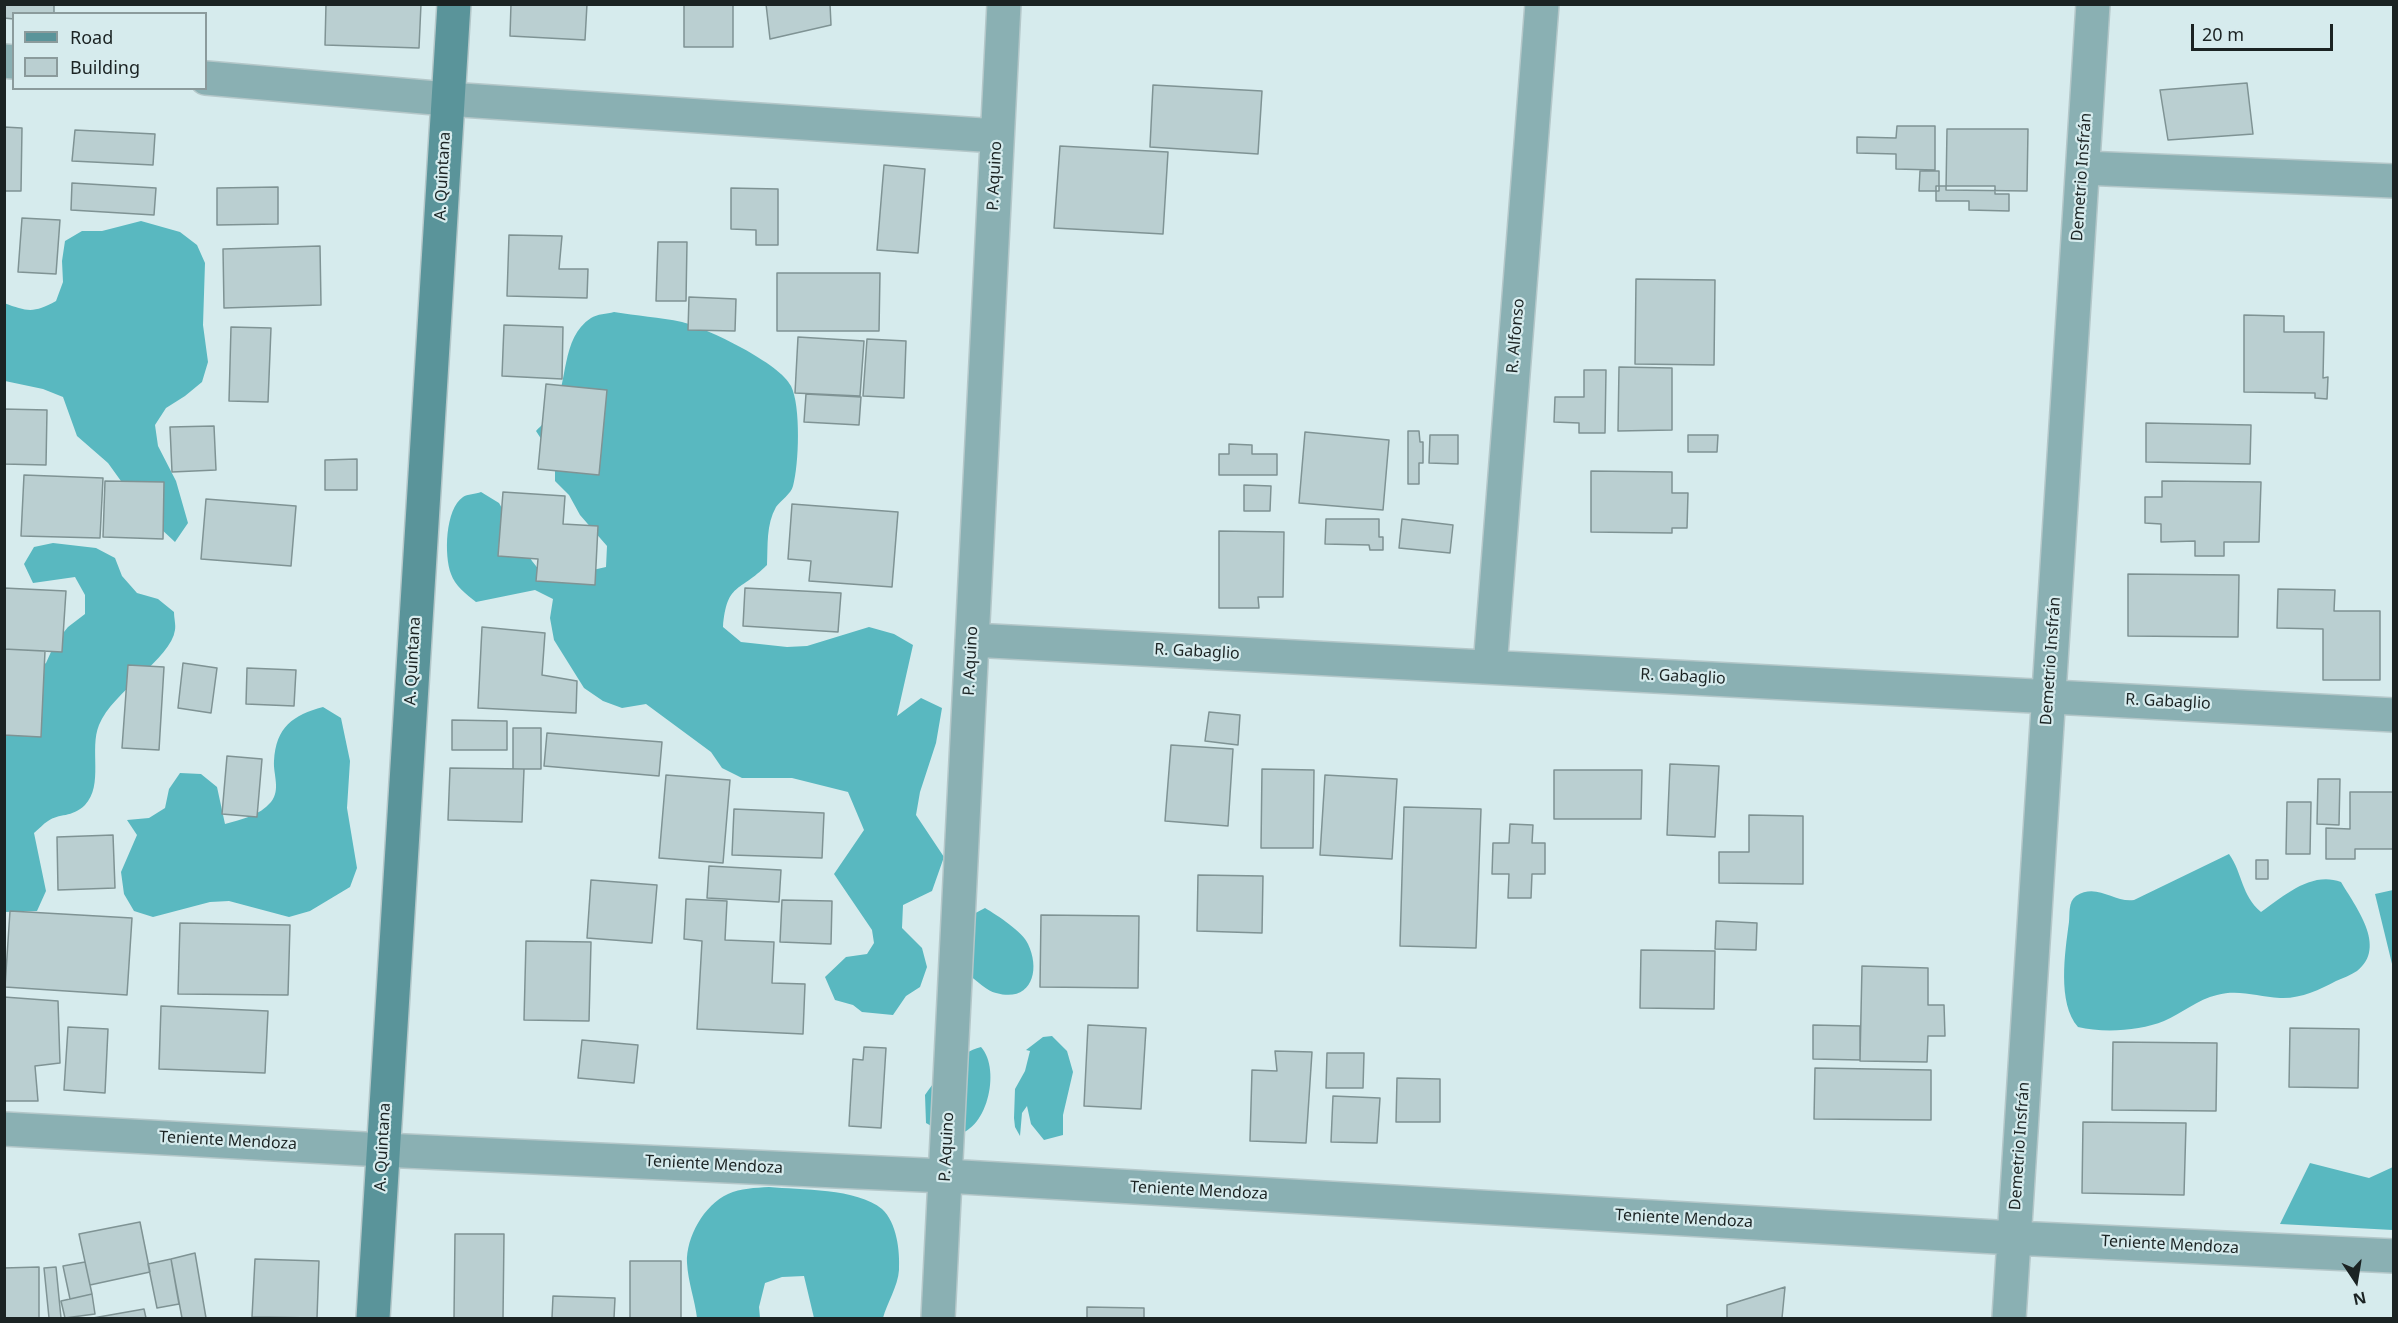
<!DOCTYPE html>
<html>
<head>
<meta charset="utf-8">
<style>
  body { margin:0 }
  #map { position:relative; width:2398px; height:1323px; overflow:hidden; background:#d6ebed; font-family:"Noto Sans",sans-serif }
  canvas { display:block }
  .frame { position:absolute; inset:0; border:6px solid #1b2323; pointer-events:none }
  .legend { position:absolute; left:12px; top:12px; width:195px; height:78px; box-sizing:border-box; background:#d6ebed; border:2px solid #8b9b9c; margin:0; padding:8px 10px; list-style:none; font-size:18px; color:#1b2323 }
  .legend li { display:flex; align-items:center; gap:12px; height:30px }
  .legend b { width:30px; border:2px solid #8b9b9c }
  .north { position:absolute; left:2326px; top:1251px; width:60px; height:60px; -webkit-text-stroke:4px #d6ebed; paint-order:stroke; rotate:168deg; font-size:16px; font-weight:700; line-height:24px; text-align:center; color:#1b2323 }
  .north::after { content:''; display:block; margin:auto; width:21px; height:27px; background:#1b2323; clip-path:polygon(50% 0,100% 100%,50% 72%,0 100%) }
  .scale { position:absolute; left:2191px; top:24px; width:142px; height:27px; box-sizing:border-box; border:3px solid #1b2323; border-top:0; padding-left:8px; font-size:18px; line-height:21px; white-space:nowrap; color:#1b2323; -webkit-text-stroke:4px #d6ebed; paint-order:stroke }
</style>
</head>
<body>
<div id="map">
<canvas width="2398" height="1323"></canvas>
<div class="frame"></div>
<ul class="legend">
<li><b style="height:8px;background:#5a949a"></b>Road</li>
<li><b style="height:16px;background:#bacfd1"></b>Building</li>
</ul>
<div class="north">N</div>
<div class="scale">20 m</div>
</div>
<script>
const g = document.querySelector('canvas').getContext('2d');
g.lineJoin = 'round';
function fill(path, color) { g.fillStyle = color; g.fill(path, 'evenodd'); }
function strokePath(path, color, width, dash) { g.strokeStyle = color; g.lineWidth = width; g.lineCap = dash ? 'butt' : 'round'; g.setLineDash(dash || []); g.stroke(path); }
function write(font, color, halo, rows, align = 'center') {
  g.font = font + ' "Noto Sans",sans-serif'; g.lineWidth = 4.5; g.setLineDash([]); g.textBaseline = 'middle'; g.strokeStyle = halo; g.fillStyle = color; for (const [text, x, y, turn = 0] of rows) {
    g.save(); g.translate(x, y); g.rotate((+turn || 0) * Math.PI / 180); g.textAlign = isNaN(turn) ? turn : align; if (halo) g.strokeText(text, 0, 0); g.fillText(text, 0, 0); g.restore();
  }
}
const forest = new Path2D(`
  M141 221 180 232 197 245 205 263 203 325 208 362 202 382 185 396 166 408 155 425 158 446 176 481 188 523 175 542 144 513 108 463 77 436 63 397 43 389 5 381 4 303C28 312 34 313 56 301L63 282 62 261 65 241 82 231H102Z
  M614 312C636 316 660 317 682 322 707 328 781 364 791 386 801 406 799 465 793 486 791 494 781 500 776 507 766 525 768 545 767 565 739 593 727 582 723 627L741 642 787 647 807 646 869 627 894 634 913 645 897 716 921 698 942 708 936 743 920 792 916 815 944 857 932 891 903 905 902 928 922 948 927 967 920 987 906 996 893 1015 862 1012 853 1005 835 1000 825 977 846 957 867 954 874 943 872 930 834 874 864 830 848 792 792 778H742L722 768 711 752 646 704 622 708 603 701 584 688 554 640 550 618 553 599 535 590 476 602C466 594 455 586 451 574 444 556 445 509 463 497 467 494 476 494 481 492L499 503 532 561 544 576H566L606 567 607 546 580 515 569 495 555 481V460L536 431C541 425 549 420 552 413 569 384 560 338 591 318 597 314 607 314 614 312Z
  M53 543 96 548 115 558 122 576 137 593 158 599 174 612C174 618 176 625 175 630 171 659 113 691 99 725 89 749 104 785 85 805 72 818 59 813 48 821 43 824 39 829 34 833L46 891 37 911 5 912V678L30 674 46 663 55 643 68 627 85 614V595L75 577 33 583 24 564 34 547Z
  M323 707 341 718 350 761 347 808 357 868 350 887 310 911 289 917 229 901 210 902 153 917 134 911 124 894 121 872 137 835 127 820 149 818 165 808 169 789 180 773 201 774 217 787 225 824C242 819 259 816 271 802 281 790 273 774 274 761 276 727 293 715 323 707Z
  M2229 854C2243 874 2241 895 2261 912 2284 896 2311 871 2341 882 2355 906 2388 947 2357 971 2351 975 2343 978 2336 981 2319 990 2300 999 2280 998 2258 997 2239 989 2217 995 2198 999 2181 1014 2164 1021 2140 1031 2103 1033 2078 1027 2057 1003 2065 952 2069 922 2070 913 2068 902 2076 896 2097 882 2114 903 2134 900Z
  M2393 890H2394L2393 968 2375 894Z
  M985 908C997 915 1023 932 1028 944 1041 971 1031 1003 996 993 987 991 977 981 969 975L966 918Z
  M1052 1036 1067 1051 1073 1072 1063 1115V1135L1044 1140 1031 1124 1027 1106 1022 1113 1020 1136 1015 1127 1014 1118 1015 1089 1025 1071 1030 1051 1026 1050 1043 1037Z
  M981 1047C1003 1071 985 1143 946 1134 939 1133 932 1126 926 1123L925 1095C938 1076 959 1052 981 1047Z
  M2310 1163 2369 1178 2393 1167V1230L2280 1224Z
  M769 1187C800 1190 857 1188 882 1209 897 1223 900 1251 899 1270 898 1286 887 1303 883 1318H814L804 1276 782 1277 765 1283 759 1307 760 1318H697C695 1300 688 1282 687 1263 686 1237 704 1205 728 1194 741 1188 755 1188 769 1187Z`);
const building = new Path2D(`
  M4 4H54V14H14V19L4 18Z
  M326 4H421L419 48 325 45Z
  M511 4H587L585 40 510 36Z
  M684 4H733V47H684Z
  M766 4H830L831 25 770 39Z
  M2247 83 2253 134 2168 140 2160 90Z
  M1153 85 1262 91 1258 154 1150 147Z
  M1897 126H1935V170L1896 169V154L1857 153V137L1896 138Z
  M4 127 22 128 21 191H4Z
  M1947 129H2028L2027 191 1946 190Z
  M75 130 155 134 153 165 72 161Z
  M1060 146 1168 152 1163 234 1054 228Z
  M884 165 925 169 918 253 877 250Z
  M1920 171H1939V191H1919Z
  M72 183 156 188 154 215 71 210Z
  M1936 186H1995V194H2009V211L1969 210V201H1936Z
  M278 187V224L217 225V188Z
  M731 188 778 189V245H756V230L731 229Z
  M22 218 60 220 56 274 18 272Z
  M509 235 562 236 559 269H588L587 298 507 296Z
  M658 242H687L686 301H656Z
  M320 246 321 305 224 308 223 249Z
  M777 273H880L879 331H777Z
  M1636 279 1715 280 1714 365 1635 364Z
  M689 297 736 299 735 331 688 330Z
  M2244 315 2284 316V332H2324L2323 378 2328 377 2327 399 2315 398V393L2244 392Z
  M504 325 563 327 562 379 502 376Z
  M231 327 271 328 268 402 229 401Z
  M798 337 864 341 860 396 795 393Z
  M867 339 906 341 904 398 863 396Z
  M1619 367 1672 368V430L1618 431Z
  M1584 370H1606L1605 433H1579V423L1554 422 1555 397H1584Z
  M546 384 607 390 599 475 538 469Z
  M806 394 861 397 859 425 804 422Z
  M4 409 47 410 46 465 4 464Z
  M2146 423 2251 425 2250 464 2146 462Z
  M214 426 216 470 172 472 170 427Z
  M1408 431H1419L1420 442H1423V463H1419V484H1408Z
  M1305 432 1389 440 1383 510 1299 503Z
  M1430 435H1458V464L1429 463Z
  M1688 435H1718L1717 452H1688Z
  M1229 444 1252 445V454H1277V475H1219V454H1229Z
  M357 459V490H325V460Z
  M1591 471 1672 472V493H1688L1687 528H1672V533L1591 532Z
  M24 475 103 478 100 538 21 536Z
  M105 481 164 482 163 539 103 537Z
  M2162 481 2261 482 2259 542H2224V556H2195V541L2161 542V524L2145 523V497H2162Z
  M1244 485 1271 486 1270 511H1244Z
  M503 492 565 496 563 524 598 526 595 585 536 581 538 559 498 556Z
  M206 499 296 506 291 566 201 559Z
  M792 504 898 512 892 587 809 581 811 561 788 559Z
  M1326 519H1379V537H1383V550H1370L1369 545 1325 544Z
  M1402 519 1453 525 1450 553 1399 548Z
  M1219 531 1284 532 1283 597H1258L1259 608H1219Z
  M2128 574 2239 575 2238 637 2128 636Z
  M4 588 66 591 62 652 4 649Z
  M745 588 841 593 838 632 743 626Z
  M2278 589 2335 590 2334 611H2380V680H2323V629L2277 628Z
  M482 627 545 633 542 675 577 681 576 713 478 708Z
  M4 649 45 651 41 737 4 735Z
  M183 663 217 668 211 713 178 708Z
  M128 665 164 667 159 750 122 748Z
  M247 668 296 670 294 706 246 704Z
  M1209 712 1240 715 1238 745 1205 741Z
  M452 720 507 721V750H452Z
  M513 728H541V769H513Z
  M547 733 662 742 659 776 544 766Z
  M1171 745 1233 749 1228 826 1165 821Z
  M227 756 262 759 257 817 222 814Z
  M1670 764 1719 766 1715 837 1667 835Z
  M450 768 524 769 522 822 448 820Z
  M1262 769 1314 770 1313 848H1261Z
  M1554 770H1642L1641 819H1554Z
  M666 775 730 780 723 863 659 858Z
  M1325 775 1397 779 1392 859 1320 855Z
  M2318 779H2340L2339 825 2317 824Z
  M2350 792H2394V849H2355V859H2326V828L2350 829Z
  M2287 802H2311L2310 854H2286Z
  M1404 807 1481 809 1476 948 1400 946Z
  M734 809 824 813 822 858 732 855Z
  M1749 815 1803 816V884L1719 883V852H1749Z
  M1510 824 1533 825 1532 843H1545V874H1532L1531 898H1508L1509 874H1492L1493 843H1509Z
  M113 835 115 888 58 890 57 837Z
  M2256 860H2268V879H2256Z
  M709 866 781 870 779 902 707 898Z
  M1198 875 1263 876 1262 933 1197 931Z
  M591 880 657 885 652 943 587 938Z
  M686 899 727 901 725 940 774 942 772 983 805 984 803 1034 697 1029 702 941 684 939Z
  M782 900 832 901 831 944 780 942Z
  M10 911 132 918 127 995 5 987Z
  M1041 915 1139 916 1138 988 1040 987Z
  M1716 921 1757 923 1756 950 1715 949Z
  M180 923 290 925 288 995 178 994Z
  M526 941 591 942 589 1021 524 1020Z
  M1641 950 1715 951 1714 1009 1640 1008Z
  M1862 966 1928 968V1005H1944L1945 1036H1928L1927 1062 1860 1061Z
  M4 997 58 1001 60 1063 35 1066 38 1101H4Z
  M161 1006 268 1011 265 1073 159 1069Z
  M1088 1025 1146 1028 1141 1109 1084 1106Z
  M1813 1025 1860 1026V1060L1813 1059Z
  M68 1027 108 1029 105 1093 64 1090Z
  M2290 1028 2359 1029 2358 1088 2289 1087Z
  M582 1040 638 1045 634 1083 578 1078Z
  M2113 1042 2217 1043 2216 1111 2112 1110Z
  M864 1047 886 1048 881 1128 849 1126 853 1059 863 1060Z
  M1275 1051 1312 1052 1306 1143 1250 1141 1252 1070 1277 1071Z
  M1327 1053H1364L1363 1088H1326Z
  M1815 1068 1931 1070V1120L1814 1119Z
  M1397 1078 1440 1079V1122H1396Z
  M1333 1096 1380 1098 1377 1143 1331 1142Z
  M2083 1122 2186 1123 2184 1195 2082 1193Z
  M140 1222 150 1272 90 1285 79 1234Z
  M455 1234H504L503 1318H454Z
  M195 1253 206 1318H182L171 1259Z
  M171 1259 179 1304 157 1308 148 1264Z
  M255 1259 319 1261 317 1318 252 1317Z
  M630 1261H681V1318H630Z
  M85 1262 92 1294 70 1299 63 1266Z
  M39 1267V1318H4V1268Z
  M56 1267 61 1318H49L44 1268Z
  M1785 1287 1782 1318H1727V1305Z
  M92 1294 95 1314 65 1318 61 1301Z
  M553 1296 615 1298 614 1318H552Z
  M1087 1307 1144 1308V1318H1087Z
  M144 1309 146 1318H93Z`);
const street = new Path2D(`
  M4 61 14 62
  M206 78 447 99 997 136
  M2083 168 2394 181
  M972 640 2394 715
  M1490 667 1542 4
  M4 1129 383 1150 945 1176 2014 1238 2394 1256
  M938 1318 1004 4
  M2009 1318 2093 4`);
const secondary = new Path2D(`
  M373 1318 454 4`);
const streetNames = [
  ["A. Quintana",443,176,-87],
  ["P. Aquino",995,176,-87],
  ["Demetrio Insfrán",2082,177,-86],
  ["R. Alfonso",1516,336,-85],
  ["R. Gabaglio",1197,652,3],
  ["A. Quintana",413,661,-87],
  ["P. Aquino",971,661,-87],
  ["Demetrio Insfrán",2051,661,-86],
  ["R. Gabaglio",1683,677,3],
  ["R. Gabaglio",2168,702,3],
  ["Teniente Mendoza",228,1141,3],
  ["Demetrio Insfrán",2020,1146,-86],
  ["A. Quintana",383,1147,-87],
  ["P. Aquino",947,1147,-87],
  ["Teniente Mendoza",714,1165,3],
  ["Teniente Mendoza",1199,1191,3],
  ["Teniente Mendoza",1684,1219,3],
  ["Teniente Mendoza",2170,1245,3]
];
fill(forest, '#59b8c0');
fill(building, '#bacfd1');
strokePath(building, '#7f9394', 1.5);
strokePath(street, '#b4c7c9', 36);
strokePath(secondary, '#b4c7c9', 36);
strokePath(street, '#8ab0b3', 33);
strokePath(secondary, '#5a949a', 33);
write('16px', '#1b2323', '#d6ebed', streetNames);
</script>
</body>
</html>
